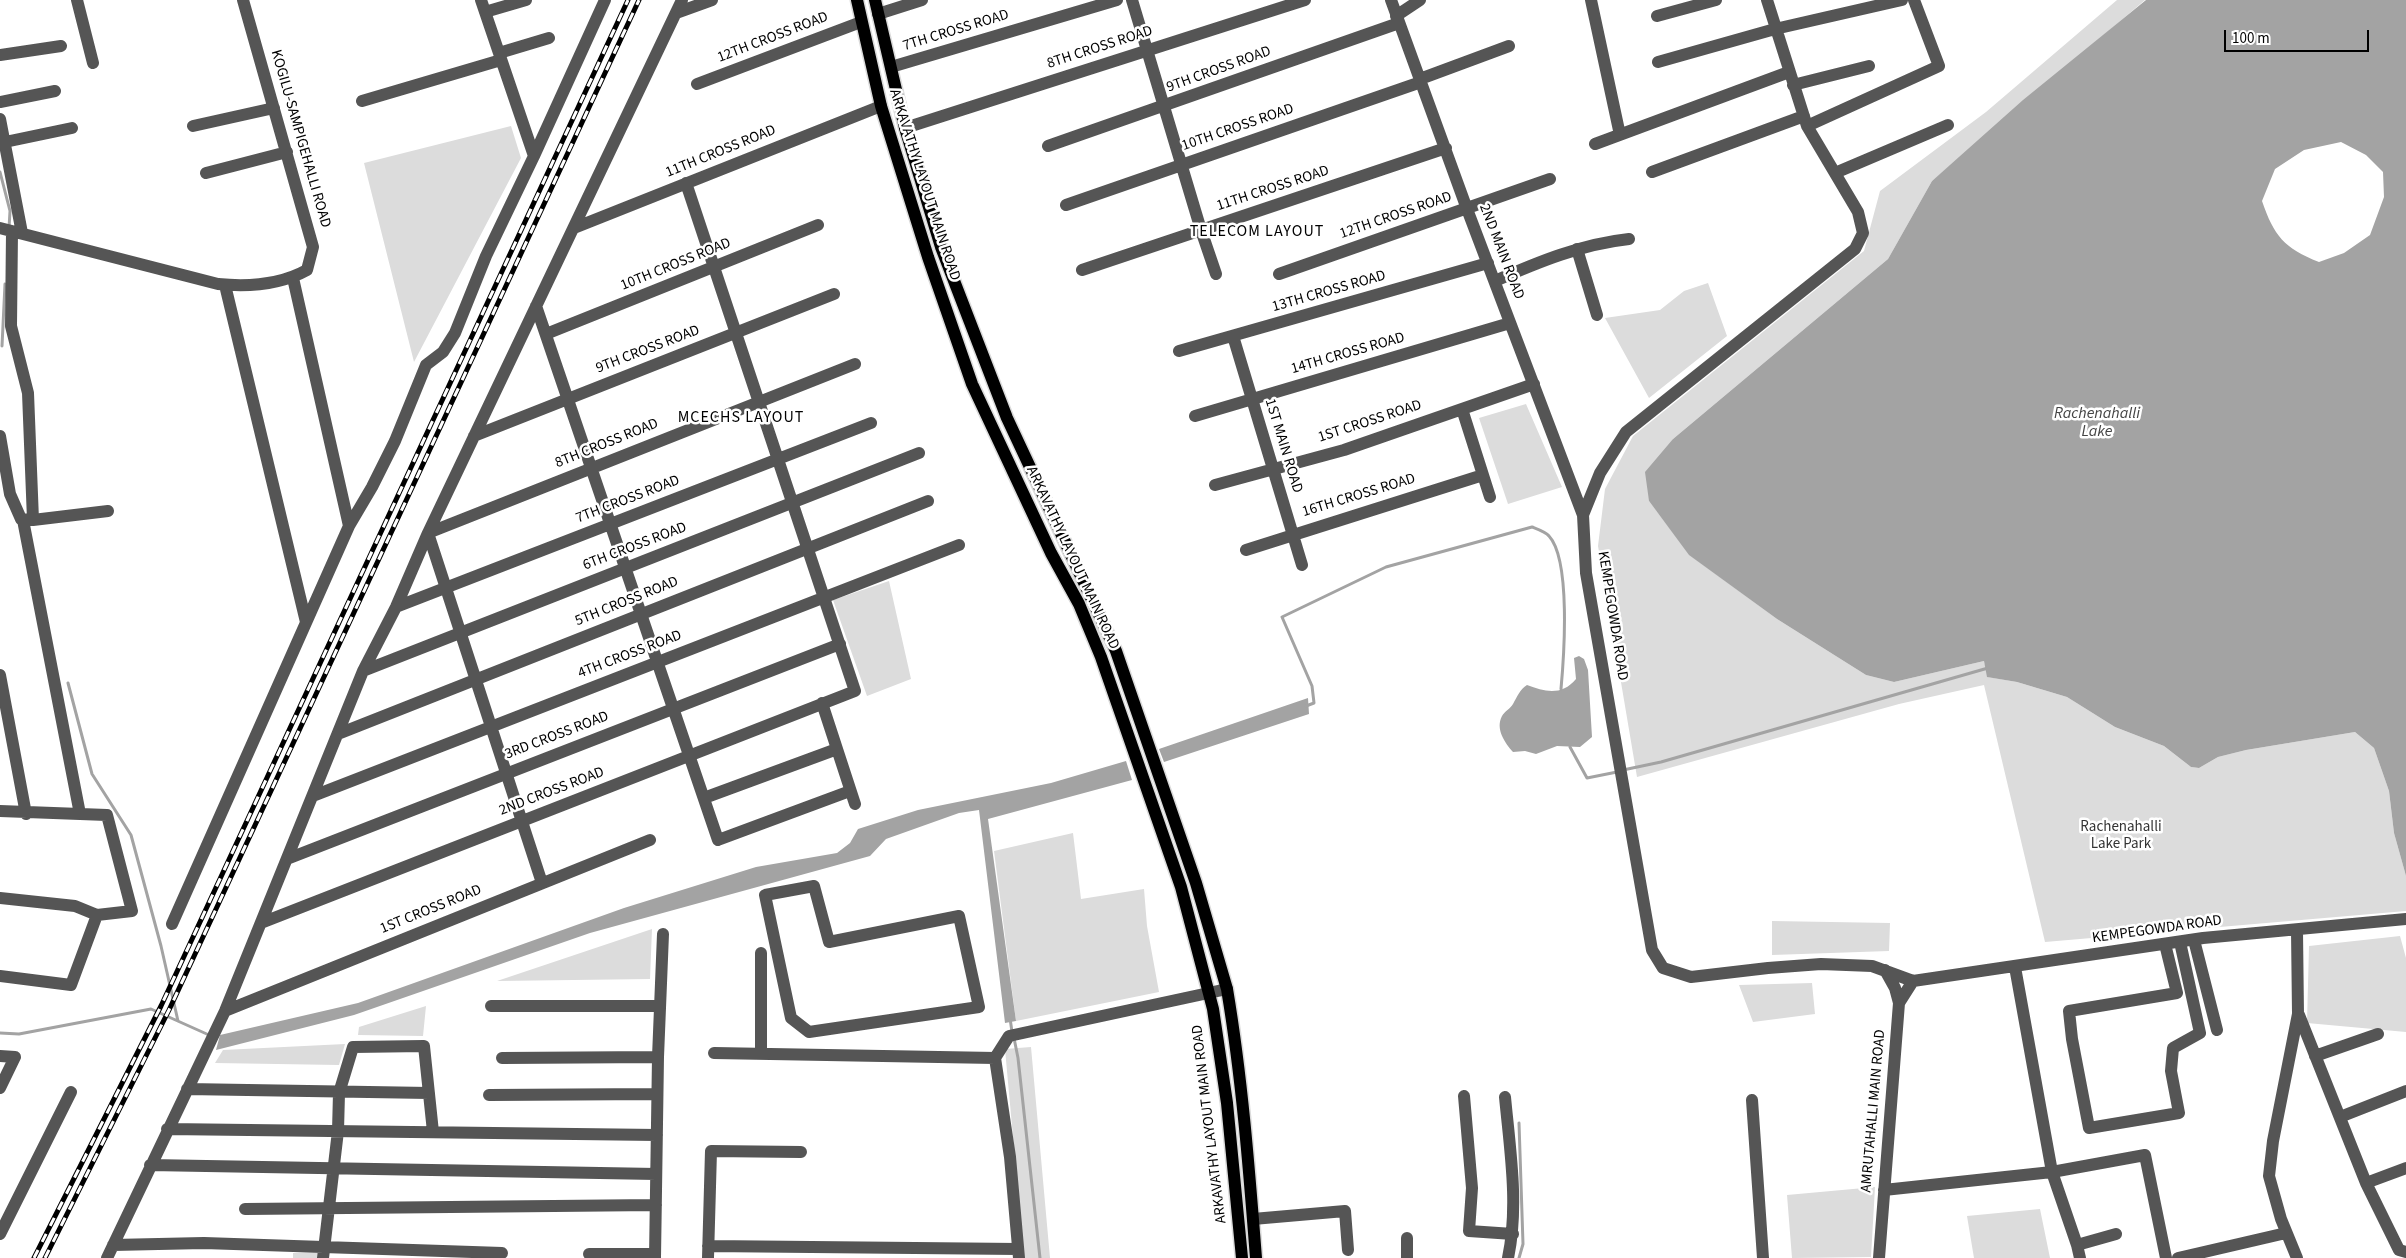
<!DOCTYPE html>
<html>
<head>
<meta charset="utf-8">
<style>
  body { margin:0 }
  #map { position:relative; width:2406px; height:1258px; overflow:hidden; background:#fff; font-family:"Source Sans 3",sans-serif }
  canvas { display:block }
  .scale { position:absolute; left:2224px; top:30px; width:145px; height:22px; box-sizing:border-box; border:2px solid #000; border-top:0; padding-left:6px; font-size:15px; line-height:18px; white-space:nowrap; color:#000; -webkit-text-stroke:4px #fff; paint-order:stroke }
</style>
</head>
<body>
<div id="map">
<canvas width="2406" height="1258"></canvas>
<div class="scale">100 m</div>
</div>
<script>
const g = document.querySelector('canvas').getContext('2d');
g.lineJoin = 'round';
function fill(path, color) { g.fillStyle = color; g.fill(path, 'evenodd'); }
function strokePath(path, color, width, dash) { g.strokeStyle = color; g.lineWidth = width; g.lineCap = dash ? 'butt' : 'round'; g.setLineDash(dash || []); g.stroke(path); }
function write(font, color, halo, rows, align = 'center') {
  g.font = font + ' "Source Sans 3",sans-serif'; g.lineWidth = 5; g.setLineDash([]); g.textBaseline = 'middle'; g.strokeStyle = halo; g.fillStyle = color; for (const [text, x, y, turn = 0] of rows) {
    g.save(); g.translate(x, y); g.rotate((+turn || 0) * Math.PI / 180); g.textAlign = isNaN(turn) ? turn : align; if (halo) g.strokeText(text, 0, 0); g.fillText(text, 0, 0); g.restore();
  }
}
const green = new Path2D(`
  M2117 0H2145L1932 181 1888 259 1673 439 1649 501 1690 555 1777 619 1866 675 1894 682 1984 661 1988 677 2017 682 2067 697 2115 727 2164 746 2191 767 2199 768 2218 757 2246 750 2355 732 2374 748 2389 791 2394 833 2406 876V911L2045 942 1984 685 1899 704 1637 777 1598 546 1605 489 1633 436 1864 251 1880 191 1986 112Z
  M511 126 521 158 414 362 364 163Z
  M1708 283 1727 336 1649 398 1605 318 1660 310 1684 291Z
  M1526 404 1562 487 1508 504 1479 418Z
  M889 581 911 679 867 696 833 600Z
  M1073 833 1081 899 1144 889 1147 926 1159 992 1016 1021 994 851Z
  M1772 921 1890 923 1889 951 1772 955Z
  M652 929 650 979 497 981Z
  M2400 936 2406 958V1032L2307 1023 2309 946Z
  M1812 983 1815 1014 1753 1022 1739 985Z
  M426 1006 423 1036 358 1035 359 1027Z
  M345 1044 339 1065 215 1063 223 1050Z
  M1031 1047 1050 1258H1024L1005 1049Z
  M1875 1187 1871 1257 1792 1258 1787 1195Z
  M2040 1209 2050 1258H1974L1967 1216Z
  M318 1252 317 1258H293V1253Z`);
const water = new Path2D(`
  M2146 0H2406V876L2394 833 2389 791 2374 748 2355 732 2246 750 2218 757 2199 768 2191 767 2164 746 2115 727 2067 697 2017 682 1987 677 1984 661 1894 682 1866 675 1777 619 1689 555 1649 501 1645 472 1673 439 1888 259 1932 181 2023 100ZM2341 142 2366 155 2383 172 2384 197 2370 235 2344 253 2319 262C2284 248 2274 236 2262 201L2275 169 2304 150Z
  M1579 656 1584 659 1588 670 1592 737 1580 747 1557 746 1536 754 1525 751 1513 752C1505 743 1495 729 1502 716 1505 711 1510 709 1513 704 1517 697 1520 689 1527 685 1545 692 1562 696 1576 679L1574 658Z
  M1308 698 1309 714 1164 762 1159 749Z
  M1126 761 1132 780 988 819 1016 1021 1005 1023 979 810 959 813 886 839 870 856 590 933 354 1015 216 1050 220 1035 358 1003 624 908 756 867 837 853 850 843 858 829 918 810 1051 783Z`);
const stream = new Path2D(`
  M0 172 10 211 9 228
  M2 346 5 284
  M68 683 92 774 131 835 161 946 178 1021
  M1306 706 1314 703 1312 686 1282 617 1386 567 1532 527C1537 529 1546 532 1549 536 1571 560 1564 656 1561 689
  M1570 747 1587 778 1617 772
  M1623 770 1661 762 1988 668
  M1010 1018 1012 1032
  M0 1033 19 1034 151 1009 209 1035
  M1014 1038 1018 1058 1040 1258
  M1519 1123 1523 1244 1519 1258`);
const minor = new Path2D(`
  M77 0 93 63
  M481 0 534 156 605 0
  M1132 0 1201 230 1216 274
  M1391 0 1467 209 1583 515
  M1591 0 1620 135
  M1767 0 1807 126 1858 212 1863 233 1855 249 1626 432 1600 473 1583 515 1586 573 1652 950 1663 968 1691 977 1768 968 1821 964 1872 966 1913 981
  M485 12 526 0
  M676 13 712 0
  M878 14 922 0
  M1396 16 1420 0
  M1657 16 1716 0
  M499 53 549 38
  M0 55 61 46
  M1658 62 1775 29 1902 0
  M891 67 1117 0
  M1420 79 1509 46
  M697 84 861 22
  M1793 85 1869 66
  M362 101 501 60
  M0 102 55 91
  M0 119 22 233
  M193 126 274 108
  M1807 126 1939 66 1914 0
  M905 128 1305 0
  M5 142 72 128
  M1595 144 1789 72
  M1048 146 1399 23
  M1652 172 1804 116
  M206 173 287 152
  M1835 173 1948 125
  M1066 205 1421 82
  M0 228 218 284C249 287 280 285 307 270L313 247 243 0
  M574 228 881 106
  M1577 249 1597 315
  M1082 270 1446 148
  M1279 274 1550 179
  M1495 281C1538 262 1582 244 1629 239
  M225 285 306 622
  M536 306 718 840 850 791
  M546 334 818 225
  M1233 336 1302 565
  M1179 351 1488 263
  M1462 409 1490 497
  M1195 416 1510 323
  M0 436 10 494 21 519 33 520 28 393 11 326 12 232
  M474 436 834 294
  M1215 485 1344 450 1534 384
  M33 520 108 511
  M349 526 372 487 395 441 426 365 443 352 455 333 486 256 534 156
  M1246 550 1483 475
  M396 607 871 423
  M363 671 919 453
  M0 675 26 814
  M822 703 855 804
  M338 734 928 501
  M313 796 959 545
  M704 798 837 749
  M0 811 80 814 23 520
  M287 859 840 644
  M542 883 428 533 855 364
  M814 886 829 942 959 916 979 1007 809 1032 791 1018 765 895Z
  M0 898 75 906 97 915 132 911 107 815 80 814
  M261 923 855 691 686 183
  M172 924 349 526 293 278
  M2297 931 2298 1014 2273 1141 2269 1176 2281 1219 2297 1258
  M2194 940 2217 1030
  M2165 944 2177 993 2069 1011 2072 1039 2089 1128 2179 1113 2171 1071 2173 1048 2200 1033 2180 942
  M761 953V1054
  M2015 967 2052 1172 2145 1155 2166 1258
  M0 976 71 985 97 915
  M1899 1003 1913 981 2203 938 2406 919
  M491 1006H660
  M225 1011 650 840
  M2299 1015 2366 1183 2399 1250 2406 1252
  M714 1053 995 1058
  M0 1056 15 1057 0 1088
  M2315 1056 2378 1034
  M502 1058 658 1057
  M187 1089 429 1093
  M489 1095 657 1094
  M1464 1096 1472 1188 1469 1231 1513 1234
  M1505 1097C1510 1150 1519 1206 1508 1258
  M1752 1100 1763 1258
  M2340 1117 2406 1091
  M167 1129 657 1135
  M150 1165 656 1174
  M2366 1183 2406 1168
  M1884 1190 2052 1172 2077 1245
  M245 1209 656 1205
  M1253 1219 1345 1211 1348 1250
  M0 1234 71 1092
  M1407 1238V1258
  M113 1245 204 1243 502 1253
  M708 1246 1018 1249
  M589 1254H655
  M107 1258 225 1011 363 671 396 607 428 533 682 0
  M323 1258 338 1131 339 1093 353 1047 424 1046 433 1132
  M655 1258 658 1057 663 934
  M708 1258 711 1151 801 1152
  M1019 1258 1010 1157 995 1058 1009 1036 1227 989
  M1879 1258 1899 1003 1895 988 1885 970
  M2080 1258 2077 1245 2116 1234
  M2178 1258 2286 1233`);
const major = new Path2D(`
  M857 0 881 106 928 257 972 384 1051 553 1079 604 1101 657 1181 887 1213 1009 1227 1103 1242 1258
  M875 0 905 128 941 247 1007 418 1116 651 1196 883 1227 989C1242 1078 1249 1168 1256 1258`);
const rail = new Path2D(`
  M34 1258 161 1006 628 0
  M45 1258 169 1010 639 0`);
const streetNames = [
  ["7TH CROSS ROAD",956,31,-17],
  ["12TH CROSS ROAD",773,38,-21],
  ["8TH CROSS ROAD",1100,48,-18],
  ["9TH CROSS ROAD",1219,70,-20],
  ["10TH CROSS ROAD",1238,128,-19],
  ["KOGILU-SAMPIGEHALLI ROAD",300,139,74],
  ["11TH CROSS ROAD",721,152,-22],
  ["ARKAVATHY LAYOUT MAIN ROAD",924,185,72],
  ["11TH CROSS ROAD",1273,189,-18],
  ["12TH CROSS ROAD",1396,216,-19],
  ["2ND MAIN ROAD",1501,252,69],
  ["10TH CROSS ROAD",676,265,-22],
  ["13TH CROSS ROAD",1329,292,-16],
  ["9TH CROSS ROAD",648,350,-21],
  ["14TH CROSS ROAD",1348,354,-16],
  ["1ST CROSS ROAD",1370,422,-18],
  ["8TH CROSS ROAD",607,444,-22],
  ["1ST MAIN ROAD",1283,446,73],
  ["16TH CROSS ROAD",1359,496,-17],
  ["7TH CROSS ROAD",628,500,-21],
  ["6TH CROSS ROAD",635,547,-21],
  ["ARKAVATHY LAYOUT MAIN ROAD",1072,558,65],
  ["5TH CROSS ROAD",627,602,-22],
  ["KEMPEGOWDA ROAD",1612,616,81],
  ["4TH CROSS ROAD",630,655,-21],
  ["3RD CROSS ROAD",557,736,-21],
  ["2ND CROSS ROAD",552,792,-21],
  ["1ST CROSS ROAD",431,910,-22],
  ["KEMPEGOWDA ROAD",2157,930,-8],
  ["AMRUTAHALLI MAIN ROAD",1874,1111,-85],
  ["ARKAVATHY LAYOUT MAIN ROAD",1210,1124,-97]
];
const parkNames = [
  ["Rachenahalli",2121,828],
  ["Lake Park",2121,845]
];
const neighbourhoodNames = [
  ["TELECOM LAYOUT",1257,232],
  ["MCECHS LAYOUT",741,418]
];
const waterNames = [
  ["Rachenahalli",2097,414],
  ["Lake",2097,432]
];
fill(green, '#dcdcdc');
fill(water, '#a3a3a3');
strokePath(stream, '#a3a3a3', 3);
strokePath(major, '#dbdbdb', 15);
strokePath(minor, '#555', 12);
strokePath(major, '#000', 12);
strokePath(rail, '#000', 5);
strokePath(rail, '#fff', 3, [9]);
write('15px', '#000', '#fff', streetNames);
write('15px', '#333', '#fff', parkNames);
g.letterSpacing = '1px';
write('16px', '#000', '#fff', neighbourhoodNames);
g.letterSpacing = '0px';
write('italic 16px', '#444', '#fff', waterNames);
</script>
</body>
</html>
